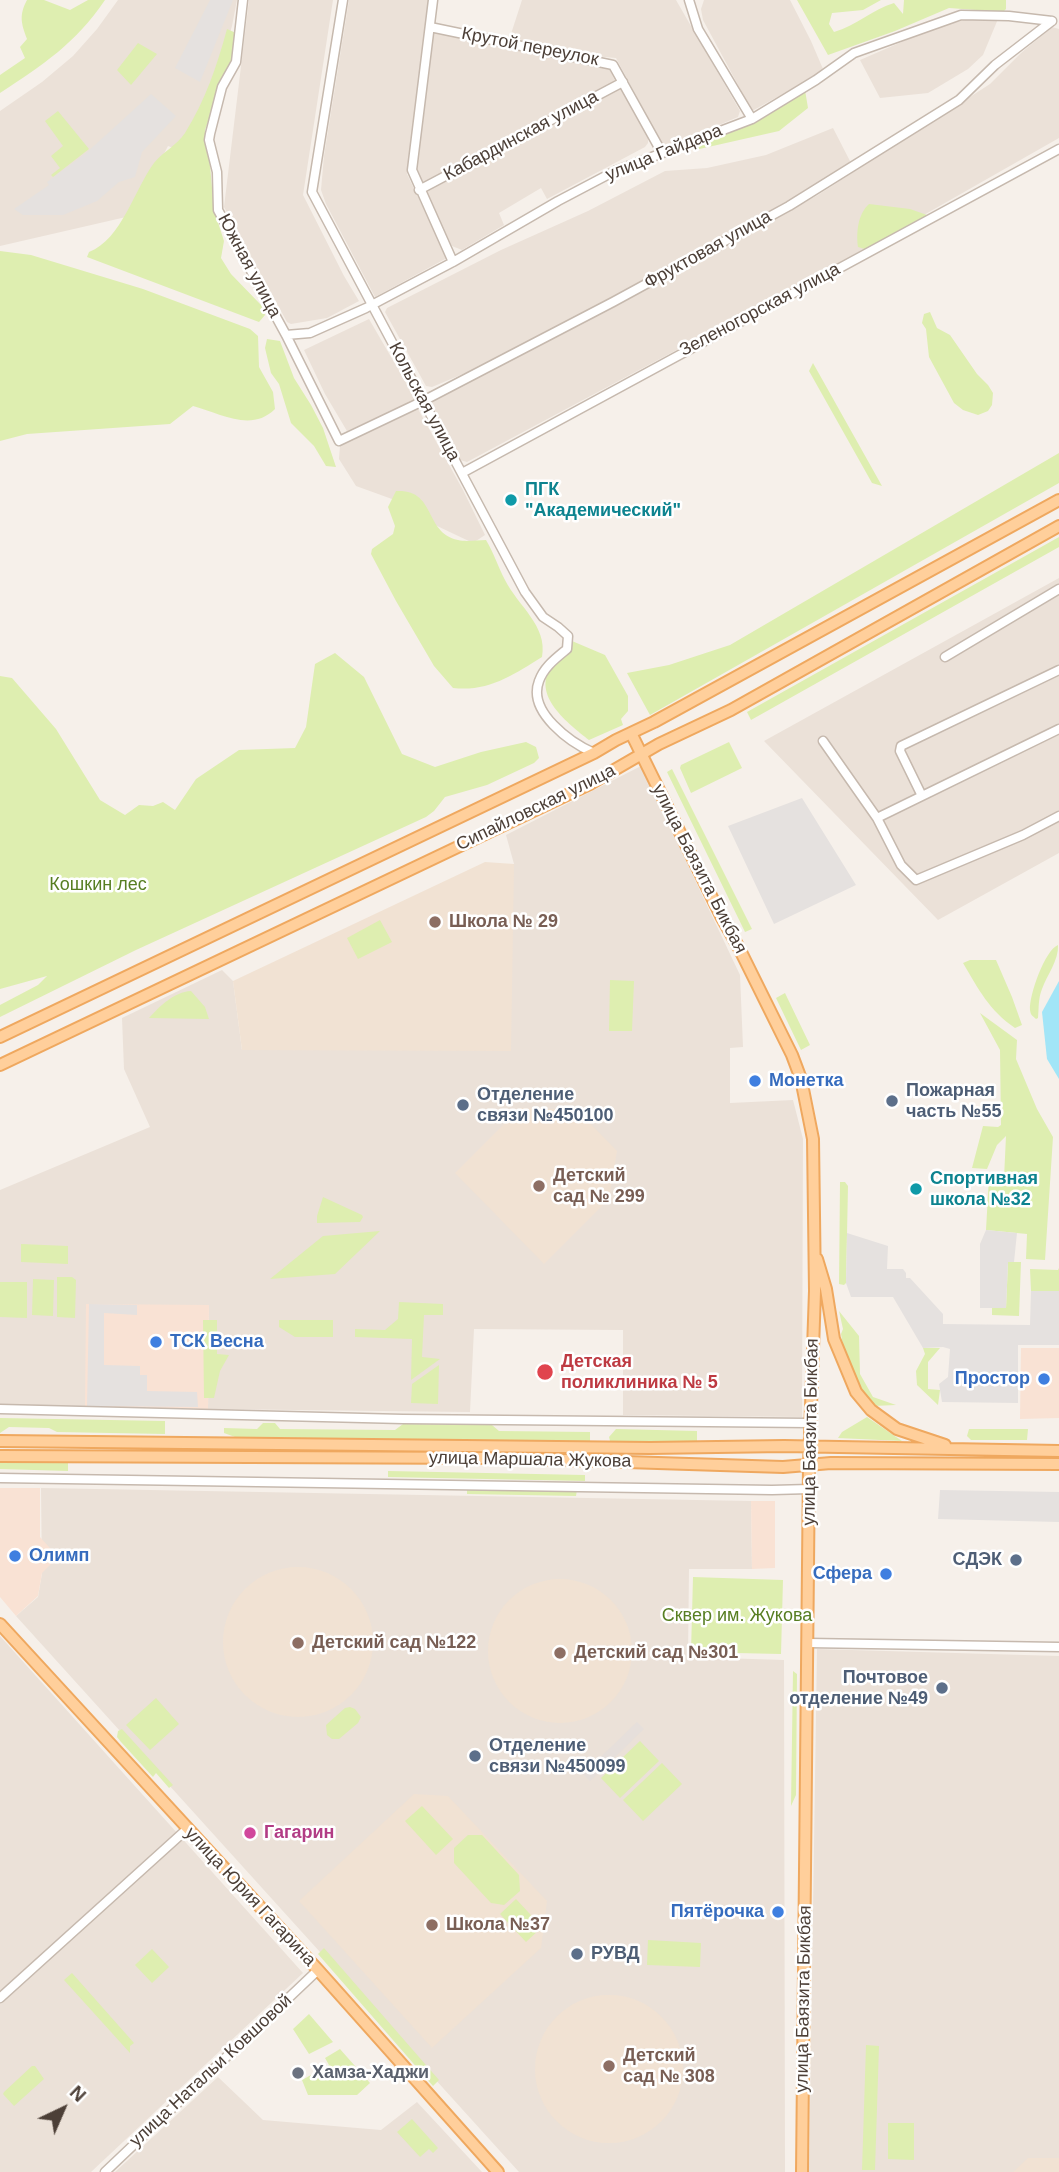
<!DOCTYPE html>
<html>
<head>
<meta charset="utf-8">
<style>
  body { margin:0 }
  #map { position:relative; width:1059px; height:2172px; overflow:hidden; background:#f6f0ea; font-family:Arial,sans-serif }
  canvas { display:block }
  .north { position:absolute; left:28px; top:2074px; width:70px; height:70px; -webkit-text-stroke:5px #fff; paint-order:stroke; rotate:44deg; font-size:19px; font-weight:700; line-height:28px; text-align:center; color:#4c3f37 }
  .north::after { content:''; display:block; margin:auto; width:24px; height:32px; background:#4c3f37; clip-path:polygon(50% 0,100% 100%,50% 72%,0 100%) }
</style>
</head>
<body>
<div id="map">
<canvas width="1059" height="2172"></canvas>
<div class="north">N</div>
</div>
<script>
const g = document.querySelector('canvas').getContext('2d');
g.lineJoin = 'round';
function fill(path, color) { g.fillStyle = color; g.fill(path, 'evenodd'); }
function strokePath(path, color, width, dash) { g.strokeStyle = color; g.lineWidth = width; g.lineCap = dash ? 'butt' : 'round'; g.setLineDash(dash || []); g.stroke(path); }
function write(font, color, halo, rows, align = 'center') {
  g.font = font + ' Arial,sans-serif'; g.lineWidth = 5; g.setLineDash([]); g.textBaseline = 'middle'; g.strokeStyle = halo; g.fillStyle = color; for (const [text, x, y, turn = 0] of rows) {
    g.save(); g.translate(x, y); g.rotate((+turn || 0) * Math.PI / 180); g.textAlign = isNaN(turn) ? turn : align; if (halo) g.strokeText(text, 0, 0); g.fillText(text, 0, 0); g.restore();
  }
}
const residential = new Path2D(`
  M118 0H237L232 26 213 89 188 153 168 146 143 194 126 217 0 246V111L42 82 73 56 97 29Z
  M249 0H333L303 195 344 276 359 301 327 318 291 324 287 322 224 207Z
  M349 0H431L407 174 447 258 375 297 326 204 321 190 324 156Z
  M522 0H676L740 111 738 117 664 148 616 58 572 54 510 37Z
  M704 0H790L811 41 823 69 817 75 752 111 703 20 701 9Z
  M973 18 998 19 983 55 968 69 928 93 880 98 860 60 934 28Z
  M1052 27 1059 29V138L843 261 467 462 460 460 431 407 433 401 818 195 990 84 1021 53Z
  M433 31 474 42 608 66 615 81 422 186 414 169Z
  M621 87 648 138V143L645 147 547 199 541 188 499 213 504 225 462 250 452 246 425 191Z
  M833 128 851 163 790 200 612 298 489 363 432 387 426 386 385 312 387 308 501 250 588 211 665 171 707 168 766 155Z
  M369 319 416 400 347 431 325 394 304 350Z
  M418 409 463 490 485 535 473 543 435 525 403 503 356 486 339 459 340 446Z
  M1059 578V853L938 920 764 741Z
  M641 766 740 975 743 1047 730 1048V1103L793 1100 803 1139 802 1417 623 1415V1330L474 1329 470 1412 208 1409 209 1305 85 1407 0 1406V1190L150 1127 124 1069 122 1018 222 970 233 981 242 1050 514 864 506 835Z
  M41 1488 751 1501 752 1569H689L688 1657 784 1660 785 2172H519L16 1616 38 1597 42 1573Z
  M0 1636 303 1973 91 2172H0Z
  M817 1649 1059 1656V2172H809Z
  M218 2077 263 2120 381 2130 417 2102 482 2172H115Z`);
const commercial = new Path2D(`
  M86 1304 209 1305 208 1409 85 1407Z
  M1021 1348H1059V1418L1020 1419Z
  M0 1488H40V1537L58 1557 42 1573 38 1596 16 1616 0 1597Z
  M751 1501H775V1568L752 1569Z`);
const industrial = new Path2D(`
  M637 1722 644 1729 590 1781 583 1774Z`);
const education = new Path2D(`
  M485 862 514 864 511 1051 242 1050 233 981Z
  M520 1108 577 1110 617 1151 609 1199 544 1264 455 1173Z
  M223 1642a75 75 0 1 1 150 0a75 75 0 1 1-150 0Z
  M488 1651a72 72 0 1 1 144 0a72 72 0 1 1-144 0Z
  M414 1794 448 1796 547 1901 541 1948 432 2048 299 1901Z
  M535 2069a74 74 0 1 1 148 0a74 74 0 1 1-148 0Z
  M1028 2158H1059V2172H1013Z`);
const green = new Path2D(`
  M27 0H44L70 10 88 0H105C75 44 44 64 0 93V75L25 58 20 47 27 39C21 23 19 15 27 0Z
  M797 0H881L863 10 832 13 829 24 834 32C856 26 873 9 894 3L903 14 904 0H1006V9L1003 12 949 8 895 31 828 55Z
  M227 29 236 33 234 57 222 81 205 130 210 165 214 210 224 241 221 258 231 274 261 305 265 315 259 322 87 257 89 252C122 239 134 190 154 163 163 152 177 145 185 133 205 101 217 66 227 29Z
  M138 43 157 54 131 85 117 70Z
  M805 90 808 108 779 131 695 150 683 149Z
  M58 111 89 149 53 177 51 175 60 168 51 156 63 146 45 121Z
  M869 204 910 209 927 215 868 250 858 247C856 232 858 214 869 204Z
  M0 251 31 255 143 289 250 329 258 336 259 367 273 392 275 409C251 433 220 413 193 406L170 424 27 434 0 441Z
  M930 312 937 328 950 335 977 374 988 385 993 393 992 405 988 411 978 415 963 410 954 403 929 357 926 329 922 323 924 314Z
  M267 339 280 341 294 378 311 405 323 428 336 467 326 466 314 446 291 423 279 384 271 373 265 348Z
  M813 363 882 486 872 483 809 371Z
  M1059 453V483L650 715 627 673 669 665 730 645Z
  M396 491C437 489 423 532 458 540 466 542 478 540 486 540 494 553 498 567 505 580 518 606 548 626 542 657 513 675 489 692 453 688L434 666 396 601 371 554 372 549 393 534 395 526 388 507Z
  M1059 537V547L751 720 747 712Z
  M572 641 605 655 628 696V711L621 719 623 725 589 740C569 724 530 695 552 666 559 657 570 654 572 641Z
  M335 653 364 677 402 754 435 767 481 752 526 742 536 747 539 758 534 763 487 785 445 797 434 811 426 817 136 950 0 1017V1005L38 985 47 976 0 989V676L12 678 56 729 100 800 125 815 139 805 153 806 163 802 175 810 196 779 239 750 295 748 306 727 315 664Z
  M729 742 742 768 691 793 680 768 681 765Z
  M672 769 752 929 745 932 667 772Z
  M380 920 392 942 358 959 347 938Z
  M1058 945C1059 960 1047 975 1042 989 1038 999 1039 1008 1038 1018L1036 1019C1032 1015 1031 1016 1030 1010 1029 995 1045 950 1058 945Z
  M970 960H996L1012 997 1022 1025 1015 1028C989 1010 979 990 963 963Z
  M610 980 634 981 632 1031H609Z
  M191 991 205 1007 209 1019 149 1018C160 1006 174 992 191 991Z
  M785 993 810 1045 801 1050 776 998Z
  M980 1013 1017 1040 1016 1059 1037 1109 1053 1137 1045 1260 1026 1259 1027 1234 986 1230 989 1177 1004 1178 1006 1136 997 1145 987 1169 972 1168 983 1126 998 1127 1001 1125 1000 1050Z
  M840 1182H845L848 1186 846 1283 844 1285 839 1284Z
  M323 1197 362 1215 363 1217 360 1222 317 1223V1216Z
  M380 1231 335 1274 270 1279 323 1236Z
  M21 1244 68 1246V1264L21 1262Z
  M1008 1262H1021L1019 1316 992 1315V1308H1006Z
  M1059 1268V1291H1031L1030 1269 1058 1270Z
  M57 1277H72L76 1280 75 1318 57 1317Z
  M33 1279 54 1280 53 1316 32 1315Z
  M0 1282H27V1318L0 1317Z
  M399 1302 443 1304V1315H424L422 1357 440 1359 411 1380 412 1339 355 1337V1329L385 1330 398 1319Z
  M839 1311 859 1336 860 1374 873 1397 896 1405 873 1406 861 1392 844 1351 841 1334 843 1329Z
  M203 1320H217V1354L229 1355 220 1371 214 1398H204Z
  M279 1320H333V1337H295L279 1327Z
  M923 1348H940L928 1362V1389L940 1390 938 1405 917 1385 916 1371 925 1354Z
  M439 1365 438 1404 411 1403 412 1384Z
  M867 1417 902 1441 838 1438 842 1432Z
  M0 1418 165 1421V1434L57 1432 49 1428 9 1427 0 1433Z
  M263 1423H275L280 1429 395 1430 403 1424 492 1425 499 1431 590 1432V1442L235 1437 224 1433V1428L257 1429Z
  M616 1429 697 1431V1444L610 1441 609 1437Z
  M969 1429H1028L1027 1440H971L967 1436Z
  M0 1461 68 1463V1471L0 1469Z
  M388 1471 585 1475V1481L388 1477Z
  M467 1488 577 1490 576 1496 467 1494Z
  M693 1577 783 1580 781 1654 691 1652Z
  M793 1671 797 1674 796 1795 791 1806Z
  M156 1698 179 1724 150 1750 126 1725Z
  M350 1707 355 1709 361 1717 358 1723 339 1739H332L327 1735 326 1725 345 1708Z
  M122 1729 173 1785 169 1788 156 1773 153 1777 121 1742 117 1737 118 1731Z
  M640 1741 659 1761 620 1798 601 1778Z
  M662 1763 682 1784 643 1821 623 1800Z
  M422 1806 453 1839 436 1855 405 1821Z
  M468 1835H482L519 1875 520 1891 504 1905 491 1903 454 1863V1848Z
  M516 1899 542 1927 526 1942 500 1914Z
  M648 1940 701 1943 700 1967 647 1965Z
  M324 1948 439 2080 433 2086 318 1954Z
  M152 1949 169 1967 152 1983 135 1965Z
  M72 1973 134 2043 130 2046V2053L64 1980Z
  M309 2014 333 2042 309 2054 293 2029Z
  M866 2045 879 2046 875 2170H862Z
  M340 2049 370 2083 357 2095H308L302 2080 329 2065 325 2058Z
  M32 2066H35L44 2079 14 2106 3 2094 4 2092Z
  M412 2119 438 2148 433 2153 429 2149 420 2157 397 2132Z
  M888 2123H914V2160L888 2159Z`);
const parking = new Path2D(`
  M210 0H233L200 82 175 68Z
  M151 94 176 116 142 152 135 177 119 182 97 201 63 215H23L14 209 49 185 47 182 85 154Z
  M802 798 856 885 774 924 728 826Z
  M986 1230 1017 1233 1014 1262H1008L1006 1308H980V1244Z
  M847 1233 888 1246 887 1269H903L906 1273V1278H910L943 1314V1324L1030 1325 1031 1291H1059V1345H1018V1403L942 1402 939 1384 948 1377 950 1349 943 1347 923 1348 893 1297H851L846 1283Z
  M89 1304 137 1305V1315L104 1313V1365L140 1366V1375H147V1391L197 1392 198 1407 87 1406Z
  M940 1490 1059 1492V1522L938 1519Z`);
const water = new Path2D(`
  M1059 981V1079L1047 1059 1042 1012Z`);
const minor = new Path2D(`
  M243 0 236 62 222 87 210 134 209 140 217 172 218 210 286 335 339 441 423 401 613 302 789 206 959 100 995 65 1052 21
  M343 0 312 192 525 592 543 617 558 627 568 636 567 649C555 659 544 667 539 681 527 712 571 743 594 753
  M433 0 412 170 453 262
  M689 0 698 29 752 119
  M430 27 613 65 662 153
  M419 190 623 82
  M286 335 310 333 366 308 453 262 558 201 615 171 752 119 816 80 854 53 961 15 1009 16 1052 21
  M462 473 1059 149
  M945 657 1059 589
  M823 741 877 818 901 865 916 880 1023 835 1059 816
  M922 796 900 751 901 746 1059 670
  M877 818 1059 729
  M0 1409 403 1419 810 1423
  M0 1478 772 1490 810 1489
  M808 1643 1059 1647
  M0 1998 187 1829
  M105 2172 318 1970`);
const major = new Path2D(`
  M631 733 721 916 739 948 792 1055 801 1079 813 1139 815 1291 809 1464 802 2172
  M0 1037 594 753 616 740 654 722 1059 500
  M0 1065 590 784 659 744 731 710 1059 526
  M817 1259 826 1289 834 1339 856 1392 871 1410 897 1429 945 1445
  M0 1441 650 1448 784 1446 1059 1451
  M0 1456 501 1458 783 1467 831 1463 1059 1464
  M0 1624 318 1970 498 2172`);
const markers = [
  [511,500,7,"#0f9aa8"],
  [435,922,7,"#8d6e63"],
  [755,1081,7,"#3f7fe0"],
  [892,1101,7,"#5c6f8a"],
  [463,1105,7,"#5c6f8a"],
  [539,1186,7,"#8d6e63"],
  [916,1189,7,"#0f9aa8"],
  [156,1342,7,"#3f7fe0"],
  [545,1372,9,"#e0444e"],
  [1044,1379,7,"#3f7fe0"],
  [15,1556,7,"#3f7fe0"],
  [1016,1560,7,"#5c6f8a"],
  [886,1574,7,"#3f7fe0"],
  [298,1643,7,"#8d6e63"],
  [560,1653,7,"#8d6e63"],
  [942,1688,7,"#5c6f8a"],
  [475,1756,7,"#5c6f8a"],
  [250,1833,7,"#d1479c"],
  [778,1912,7,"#3f7fe0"],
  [432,1925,7,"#8d6e63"],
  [577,1954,7,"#5c6f8a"],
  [609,2066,7,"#8d6e63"],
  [298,2073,7,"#6b7280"]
];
const streetNames = [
  ["Крутой переулок",530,47,11],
  ["Кабардинская улица",521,136,-28],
  ["улица Гайдара",664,153,-22],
  ["Фруктовая улица",708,250,-29],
  ["Южная улица",249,266,62],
  ["Зеленогорская улица",760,310,-28],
  ["Кольская улица",424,402,62],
  ["Сипайловская улица",536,808,-26],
  ["улица Баязита Бикбая",699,869,63],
  ["улица Баязита Бикбая",811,1432,-89],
  ["улица Маршала Жукова",530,1460,1],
  ["улица Юрия Гагарина",250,1897,47],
  ["улица Баязита Бикбая",804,1999,-89],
  ["улица Натальи Ковшовой",211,2071,-43]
];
const cultureNames = [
  ["ПГК",525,490],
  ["\"Академический\"",525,511],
  ["Спортивная",930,1179],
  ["школа №32",930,1200]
];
const parkNames = [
  ["Кошкин лес",98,885],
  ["Сквер им. Жукова",737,1616]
];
const educationNames = [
  ["Школа № 29",449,922],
  ["Детский",553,1176],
  ["сад № 299",553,1197],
  ["Детский сад №122",312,1643],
  ["Детский сад №301",574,1653],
  ["Школа №37",446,1925],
  ["Детский",623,2056],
  ["сад № 308",623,2077]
];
const shopNames = [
  ["Монетка",769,1081],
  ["ТСК Весна",170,1342],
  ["Простор",1030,1379,"right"],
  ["Олимп",29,1556],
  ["Сфера",872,1574,"right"],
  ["Пятёрочка",764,1912,"right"]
];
const serviceNames = [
  ["Пожарная",906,1091],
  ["часть №55",906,1112],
  ["Отделение",477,1095],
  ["связи №450100",477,1116],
  ["СДЭК",1002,1560,"right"],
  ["Почтовое",928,1678,"right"],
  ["отделение №49",928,1699,"right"],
  ["Отделение",489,1746],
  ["связи №450099",489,1767],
  ["РУВД",591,1954]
];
const healthNames = [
  ["Детская",561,1362],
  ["поликлиника № 5",561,1383]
];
const hotelNames = [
  ["Гагарин",264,1833]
];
const worshipNames = [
  ["Хамза-Хаджи",312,2073]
];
fill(residential, '#ebe1d8');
fill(commercial, '#f9e2d4');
fill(industrial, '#e6dfdb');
fill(education, '#f1e2d3');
fill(green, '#deeeb0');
fill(parking, '#e5e1df');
fill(water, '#a2e5f7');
strokePath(minor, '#c6b9ae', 11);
strokePath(major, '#efa85f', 14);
strokePath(minor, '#fff', 8);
strokePath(major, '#ffcf9b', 10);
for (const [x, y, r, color] of markers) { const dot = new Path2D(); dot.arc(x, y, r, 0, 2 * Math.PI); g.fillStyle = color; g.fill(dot); strokePath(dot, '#fff', 2.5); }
write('18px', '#4c3f37', '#fff', streetNames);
write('bold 18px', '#0d838f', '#fff', cultureNames, 'left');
write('18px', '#577e22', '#fff', parkNames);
write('bold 18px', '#785e54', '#fff', educationNames, 'left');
write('bold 18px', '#366cbe', '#fff', shopNames, 'left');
write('bold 18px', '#4e5e75', '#fff', serviceNames, 'left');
write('bold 18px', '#be3a42', '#fff', healthNames, 'left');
write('bold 18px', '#b23c85', '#fff', hotelNames, 'left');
write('bold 18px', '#5b616d', '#fff', worshipNames, 'left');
</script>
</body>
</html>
